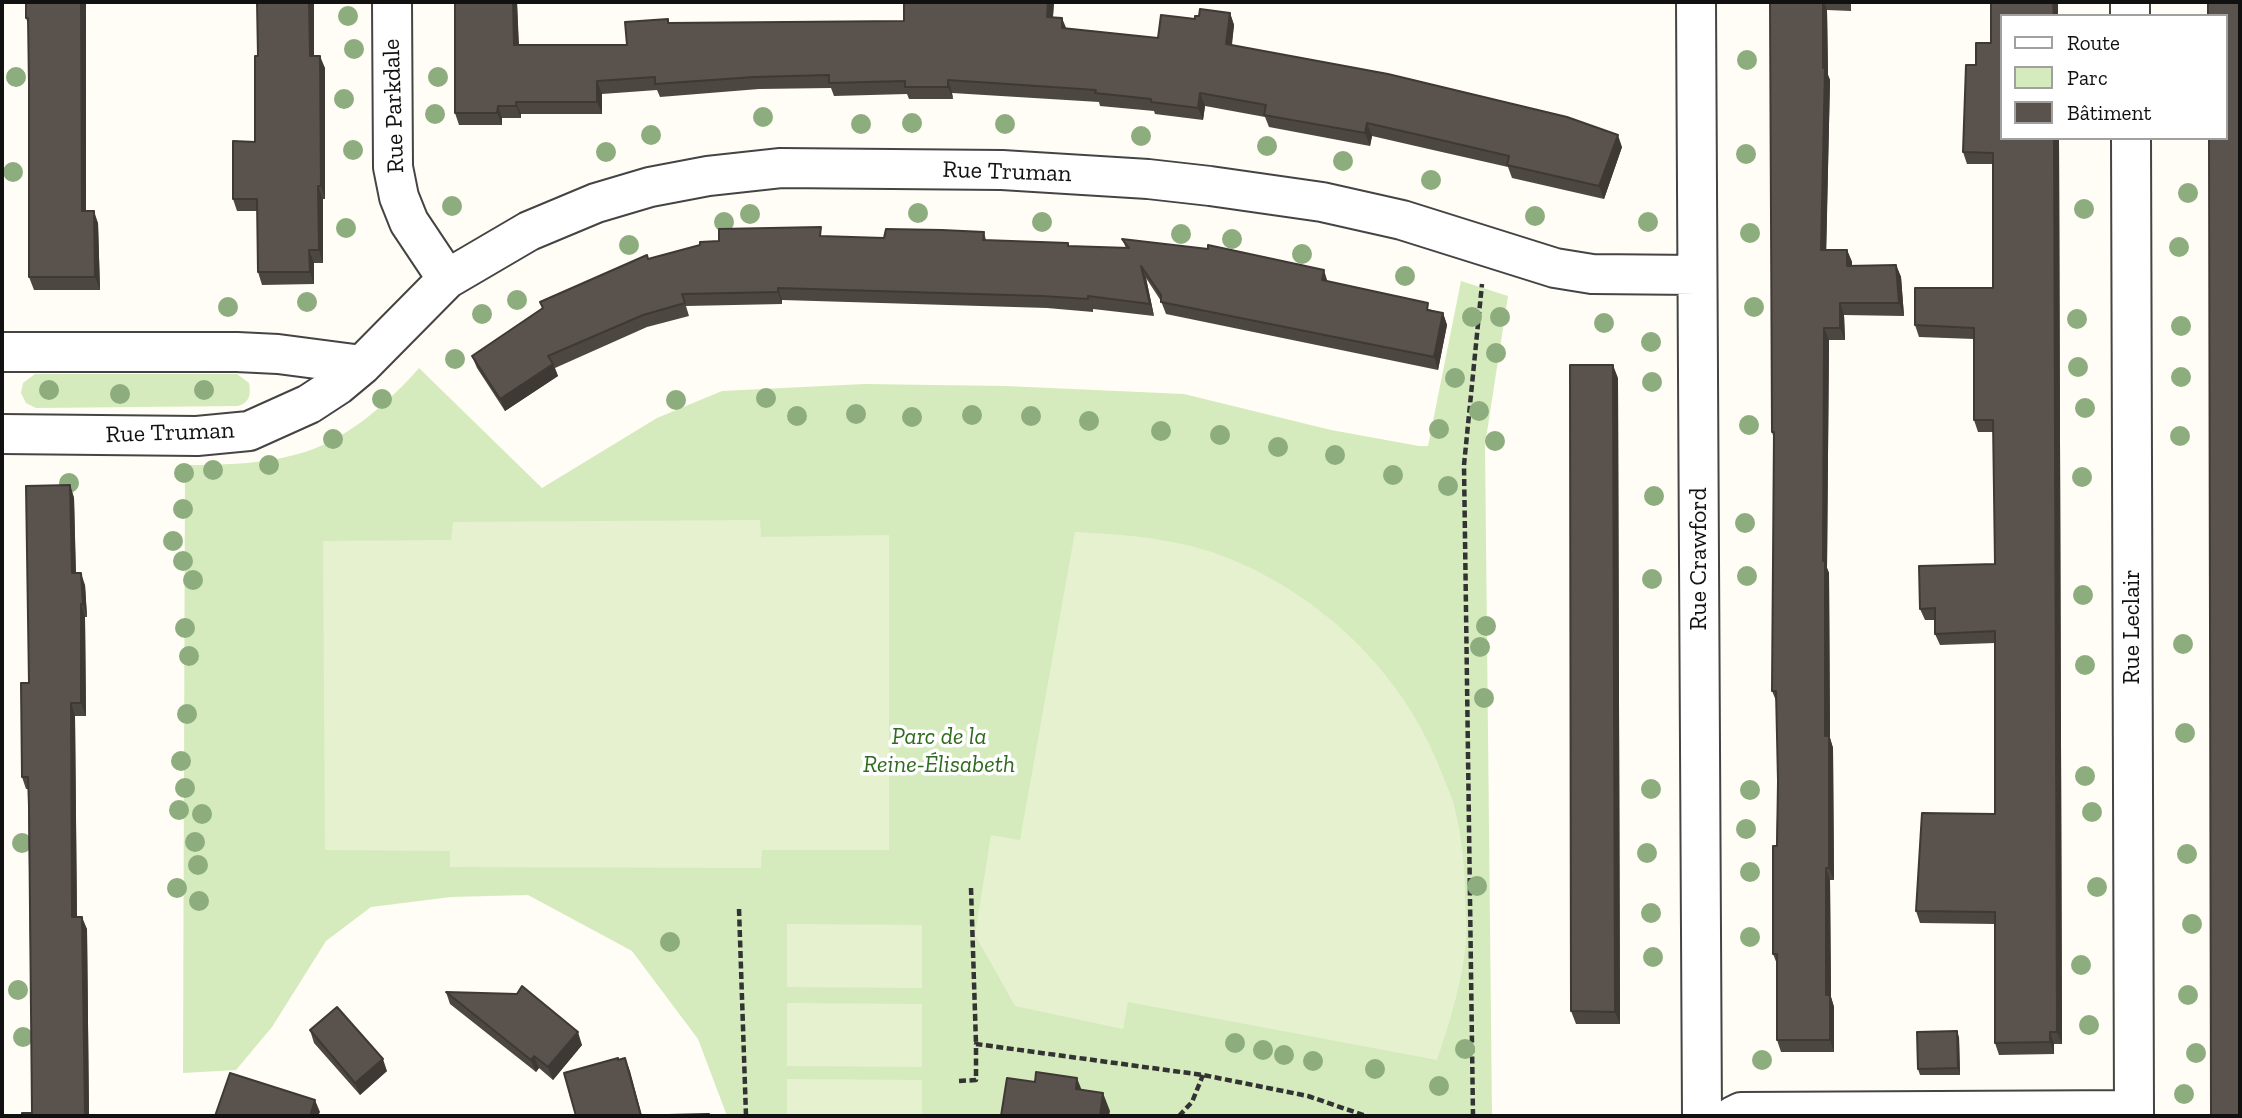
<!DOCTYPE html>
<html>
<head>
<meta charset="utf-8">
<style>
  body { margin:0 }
  #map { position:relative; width:2242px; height:1118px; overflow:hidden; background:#fffdf5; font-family:"Zilla Slab",serif }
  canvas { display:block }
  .frame { position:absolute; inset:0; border:4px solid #111; pointer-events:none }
  .legend { position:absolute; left:2000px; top:14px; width:228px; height:126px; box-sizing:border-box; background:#fff; border:2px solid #a0a0a0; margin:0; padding:9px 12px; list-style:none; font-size:21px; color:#111 }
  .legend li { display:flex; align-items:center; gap:14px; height:35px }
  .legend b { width:35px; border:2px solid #a0a0a0 }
</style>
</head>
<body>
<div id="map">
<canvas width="2242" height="1118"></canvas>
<div class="frame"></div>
<ul class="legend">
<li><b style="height:9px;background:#fff"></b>Route</li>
<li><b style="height:19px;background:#d5ebbd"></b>Parc</li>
<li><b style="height:19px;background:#5a524d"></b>Bâtiment</li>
</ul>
</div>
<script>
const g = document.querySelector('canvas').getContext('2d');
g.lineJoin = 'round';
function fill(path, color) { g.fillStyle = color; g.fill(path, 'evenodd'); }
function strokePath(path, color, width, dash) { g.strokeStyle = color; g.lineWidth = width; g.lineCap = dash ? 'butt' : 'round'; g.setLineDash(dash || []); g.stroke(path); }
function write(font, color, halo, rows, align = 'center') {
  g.font = font + ' "Zilla Slab",serif'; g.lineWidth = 7; g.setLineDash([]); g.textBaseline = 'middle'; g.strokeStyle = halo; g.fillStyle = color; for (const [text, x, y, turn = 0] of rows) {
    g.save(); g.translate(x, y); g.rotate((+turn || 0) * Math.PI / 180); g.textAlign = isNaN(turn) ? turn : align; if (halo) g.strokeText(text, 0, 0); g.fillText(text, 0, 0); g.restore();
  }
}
const green = new Path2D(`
  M1461 281 1508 296 1485 445 1492 1116H727L698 1039 632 951 528 895 451 897 371 907 326 941 272 1027 236 1070 183 1073 185 465C226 465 269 464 308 451 351 436 390 401 419 368L542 488 657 418 722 391 864 384 1005 386 1184 394 1331 430 1419 446H1428Z
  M35 374H237L249 383C251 393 250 403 238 406L36 408 26 403 21 393 23 383Z`);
const pitch = new Path2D(`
  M760 520 761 537 889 535V850H762L761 868 450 867V851L325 850 323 541 451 540 453 522Z
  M1075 532C1133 535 1187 539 1240 563 1331 604 1405 678 1441 771 1445 782 1451 794 1454 805 1462 836 1465 868 1465 900 1466 914 1467 928 1466 942 1462 983 1450 1021 1437 1060L1128 1002 1123 1029 1015 1006 975 935 991 835 1020 840Z
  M787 924 922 925V988L787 987Z
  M787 1003 922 1004V1067L787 1066Z
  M787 1079 922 1080V1116H787Z`);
const path = new Path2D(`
  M971 888 976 1044
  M739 909 746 1116
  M959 1081 976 1080V1044L1203 1075 1308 1096 1366 1116
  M1179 1116 1192 1102 1203 1075
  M1473 1116 1464 465 1482 284`);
const minor = new Path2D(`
  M392 2 393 167 399 197 409 222 447 279
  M1696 2 1702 1116
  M2130 2V16
  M2131 138 2134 1116
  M2 352H237L278 354 362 365
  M2 434 197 436 249 431 309 404 338 385 362 365 447 279 529 231 596 203 650 187 708 176 781 168 1002 170 1148 179 1210 186 1322 202 1402 220 1555 268 1592 274 1697 275
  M1733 1116 1741 1112 2134 1110`);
const trees = [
  [348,16],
  [354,49],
  [1747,60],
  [16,77],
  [438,77],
  [344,99],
  [435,114],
  [763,117],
  [912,123],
  [861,124],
  [1005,124],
  [651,135],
  [1141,136],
  [1267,146],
  [353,150],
  [606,152],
  [1746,154],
  [1343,161],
  [13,172],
  [1431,180],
  [2188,193],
  [452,206],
  [2084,209],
  [918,213],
  [750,214],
  [1535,216],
  [724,222],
  [1042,222],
  [1648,222],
  [346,228],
  [1750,233],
  [1181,234],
  [1232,239],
  [629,245],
  [2179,247],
  [1302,254],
  [1405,276],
  [517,300],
  [307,302],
  [228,307],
  [1754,307],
  [482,314],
  [1472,317],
  [1500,317],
  [2077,319],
  [1604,323],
  [2181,326],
  [1651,342],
  [1496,353],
  [455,359],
  [2078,367],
  [2181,377],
  [1455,378],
  [1652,382],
  [49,390],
  [204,390],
  [120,394],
  [766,398],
  [382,399],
  [676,400],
  [2085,408],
  [1479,411],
  [856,414],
  [972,415],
  [797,416],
  [1031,416],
  [912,417],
  [1089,421],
  [1749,425],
  [1439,429],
  [1161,431],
  [1220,435],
  [2180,436],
  [333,439],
  [1495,441],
  [1278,447],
  [1335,455],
  [269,465],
  [213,470],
  [184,473],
  [1393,475],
  [2082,477],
  [69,483],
  [1448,486],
  [1654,496],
  [183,509],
  [1745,523],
  [173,541],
  [183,561],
  [1747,576],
  [1652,579],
  [193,580],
  [2083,595],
  [1486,626],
  [185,628],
  [2183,644],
  [1480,647],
  [189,656],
  [2085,665],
  [1484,698],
  [187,714],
  [2185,733],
  [181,761],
  [2085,776],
  [185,788],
  [1651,789],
  [1750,790],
  [179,810],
  [2092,812],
  [202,814],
  [1746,829],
  [195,842],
  [22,843],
  [1647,853],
  [2187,854],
  [198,865],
  [1750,872],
  [1477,886],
  [2097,887],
  [177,888],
  [199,901],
  [1651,913],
  [2192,924],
  [1750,937],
  [670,942],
  [1653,957],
  [2081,965],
  [18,990],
  [2188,995],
  [2089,1025],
  [23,1037],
  [1235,1043],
  [1465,1049],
  [1263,1050],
  [2196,1053],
  [1284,1055],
  [1762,1060],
  [1313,1061],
  [1375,1069],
  [1439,1086],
  [2184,1094]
];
const wall = new Path2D(`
  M26 2H86V211L98 223 100 290H34L29 277V83L28 24 26 18Z
  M257 2H314V56L325 68V199H323V263H314V284L262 285 258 272 257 211H237L233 199 255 142 258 56Z
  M517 2 519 45H627L668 19 669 23 904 21V2H1054L1053 17 1066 28 1158 38 1199 16 1230 13 1234 25 1232 45 1622 147 1604 199 1512 178 1508 167 1433 150 1372 136 1370 146 1269 127 1265 117 1205 106 1203 120 1155 114 1154 111 1100 106 1099 102 952 93 953 99H909L907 94 834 96 831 88 759 89 660 97 657 90 602 94V114H521V118H502V125H459L455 113Z
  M1770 2H1851V11L1827 10 1828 75 1830 80 1826 250H1847L1852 262V266L1896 265 1901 277 1904 316 1844 315 1845 340H1829L1827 568 1829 573 1830 738 1833 748 1834 880H1830L1831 997 1834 1007V1052H1781L1777 1040V964L1773 954 1778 781 1777 703 1772 691 1774 439 1772 432Z
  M1991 2H2058V16L2002 138H2059L2062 1044H2054V1054L1999 1055 1995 1043V924L1920 923 1916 911 1995 814V643L1940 645 1935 634V620H1925L1920 609 1995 564 1993 432H1978L1974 420V339L1919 337 1915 325 1993 288V164H1967L1963 152 1976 65 1991 43Z
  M984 232 986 240 1069 246 1126 248 1122 239 1328 281 1443 313 1447 325 1438 370 1166 314 1161 301 1146 278 1154 316 1093 309V312L1047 308 782 300V304L686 306 689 316 647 327 555 368 558 376 505 411 477 368 472 356 648 259 824 236 884 238Z
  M1618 378 1620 1024H1576L1571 1011Z
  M70 485 74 498 76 573 85 585 87 617H85L86 716H75L77 917 87 929 89 1116H22L32 1113 28 789H26L22 777 29 683Z
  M446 992 582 1045 553 1080 539 1068 536 1072 450 1004Z
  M310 1030 387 1071 360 1095 314 1043Z
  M1959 1037 1960 1075H1920L1918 1069Z`);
const shadedWall = new Path2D(`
  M81 2H86V223L82 211Z
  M309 2H314V68L310 56Z
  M513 2H517L519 57 514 45Z
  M1048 2H1054L1052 29 1047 17Z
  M1823 2H1824L1827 10 1828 75 1830 80 1826 262 1821 250 1823 68Z
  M2053 2H2058V16H2054Z
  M1230 13 1234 25 1230 56 1226 44Z
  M1062 18 1067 30 1062 28Z
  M320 56 325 68V199L321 186Z
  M948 80 952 93 953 99 948 87Z
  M597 81 602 94V114L597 102Z
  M1200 93 1205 106 1203 120 1198 108Z
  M516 102 521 114V118L516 106Z
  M498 106 502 118V125L497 113Z
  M1367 123 1372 136 1370 146 1365 133Z
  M1618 135 1622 147 1604 199 1599 186Z
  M2054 138H2059L2062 1044 2057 1032Z
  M318 186 323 199V263L319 250Z
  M94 211 98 223 100 290 95 277Z
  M309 250 314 263V284L310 272Z
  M1847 250 1852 262V278L1847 266Z
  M1896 265 1901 277 1904 316 1899 303Z
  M1141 266 1146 278 1154 316 1150 304Z
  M1324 270 1328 283 1322 280Z
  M778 288 782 300V304L778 292Z
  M1840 303 1844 315 1845 340 1840 328Z
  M1443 313 1447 325 1438 370 1434 357Z
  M1824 328 1829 340 1827 568 1829 573 1830 738 1833 748 1834 880 1829 868 1825 736 1823 561Z
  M553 364 558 376 505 411 500 399Z
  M1613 365 1618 378 1620 1024 1615 1012Z
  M70 485 74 498 76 585 72 573Z
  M81 573 85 585 87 617 83 604Z
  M81 604 85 617 86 716 81 703Z
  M71 703 75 716 77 929 72 917Z
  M1826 868 1830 880 1831 997 1834 1007V1052L1830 1040 1826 995Z
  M82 917 87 929 89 1116H85Z
  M1957 1031 1959 1037 1960 1075 1958 1068Z
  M578 1032 582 1045 553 1080 548 1067Z
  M2050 1032 2054 1044V1054L2050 1042Z
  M534 1056 539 1068 536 1072 531 1060Z
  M625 1058 630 1071 642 1116H641Z
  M383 1059 387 1071 360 1095 355 1083Z
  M1077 1078 1084 1096 1076 1089Z
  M1103 1093 1110 1111 1109 1116H1100Z
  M315 1100 320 1112 318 1116H310Z`);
const building = new Path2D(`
  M26 2H81L82 211H94L95 277H29V83L28 18H26Z
  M257 2H309L310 56H320L321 186H318L319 250H309L310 272H258L257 199H233V141L255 142V56H258Z
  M455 2H513L514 45H627L625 22 668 19V23L904 21V2H1048L1047 17 1062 18V28L1158 38 1161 15 1195 19V16H1199L1200 9 1230 13 1226 44 1388 74 1567 117 1618 135 1599 186 1507 165 1509 156 1428 137 1367 123 1365 133 1264 115 1266 105 1200 93 1198 108 1151 102V99L1095 93 1096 90 948 80V87H905V81L829 83V75L754 77 655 84V77L597 81V102H516V106H498L497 113H455Z
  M1770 2H1823V68H1825L1821 250H1847V266L1896 265 1899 303H1840V328H1824L1823 561H1825V736H1829V868H1826V995H1830V1040H1777V954H1773V846H1777L1778 781 1776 691H1772L1774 432H1772Z
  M1991 2H2053L2054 16H2002V138H2054L2057 1032H2050V1042L1995 1043V912L1916 911 1922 813 1995 814V631L1935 634V608L1920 609 1919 566 1995 564 1993 420H1974V328L1915 325V288H1993V153L1963 152 1966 65H1976V43H1991Z
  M2208 2H2240V1116H2211L2209 138H2226V16H2208Z
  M821 227 820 236 884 238 886 229 942 230 984 232 983 240 1068 243V246L1129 248 1122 239 1208 249V245L1324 270 1322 280 1428 303 1427 310 1443 313 1434 357 1161 302V295L1141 266 1150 304 1088 296V299L1042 296 778 288V292L682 294 685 303 643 315 548 356 553 364 500 399 472 356 543 308 540 302 647 255 648 259 700 245V242L719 241V229Z
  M1570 365H1613L1615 1012 1571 1011Z
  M70 485 72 573H81L83 604H81V703H71L72 917H82L85 1116H22V1113H32L29 806 28 777H22L21 683H29L26 486Z
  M522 986 578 1032 548 1067 534 1056 531 1060 446 992 517 994Z
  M337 1007 383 1059 355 1083 310 1030Z
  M1957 1031 1958 1068 1918 1069 1917 1032Z
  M618 1058V1060L625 1058 641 1116H576L564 1073Z
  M1036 1072 1077 1078 1076 1089 1103 1093 1100 1116H1001L1007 1078 1035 1082Z
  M230 1073 315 1100 310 1116H215Z
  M709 1114V1116H668V1115Z`);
const streetNames = [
  ["Rue Parkdale",394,106,-92],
  ["Rue Truman",1007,172,2],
  ["Rue Truman",170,433,-2],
  ["Rue Crawford",1699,559,-90],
  ["Rue Leclair",2132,627,-90]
];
const parkNames = [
  ["Parc de la",939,737],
  ["Reine-Élisabeth",939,765]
];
fill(green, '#d5ebbd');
fill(pitch, '#e6f2cf');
strokePath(minor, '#444', 42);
strokePath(path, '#333', 4.5, [7, 3.5]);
strokePath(minor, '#fff', 38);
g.fillStyle = '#8dad7f';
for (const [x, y] of trees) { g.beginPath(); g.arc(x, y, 10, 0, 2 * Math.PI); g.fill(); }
fill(wall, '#4d4742');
fill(shadedWall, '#3f3936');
fill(building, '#5a524d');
strokePath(building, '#3f3936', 2);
write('24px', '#111', '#fff', streetNames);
write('italic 24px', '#2f6b1f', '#fff', parkNames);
</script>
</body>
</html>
